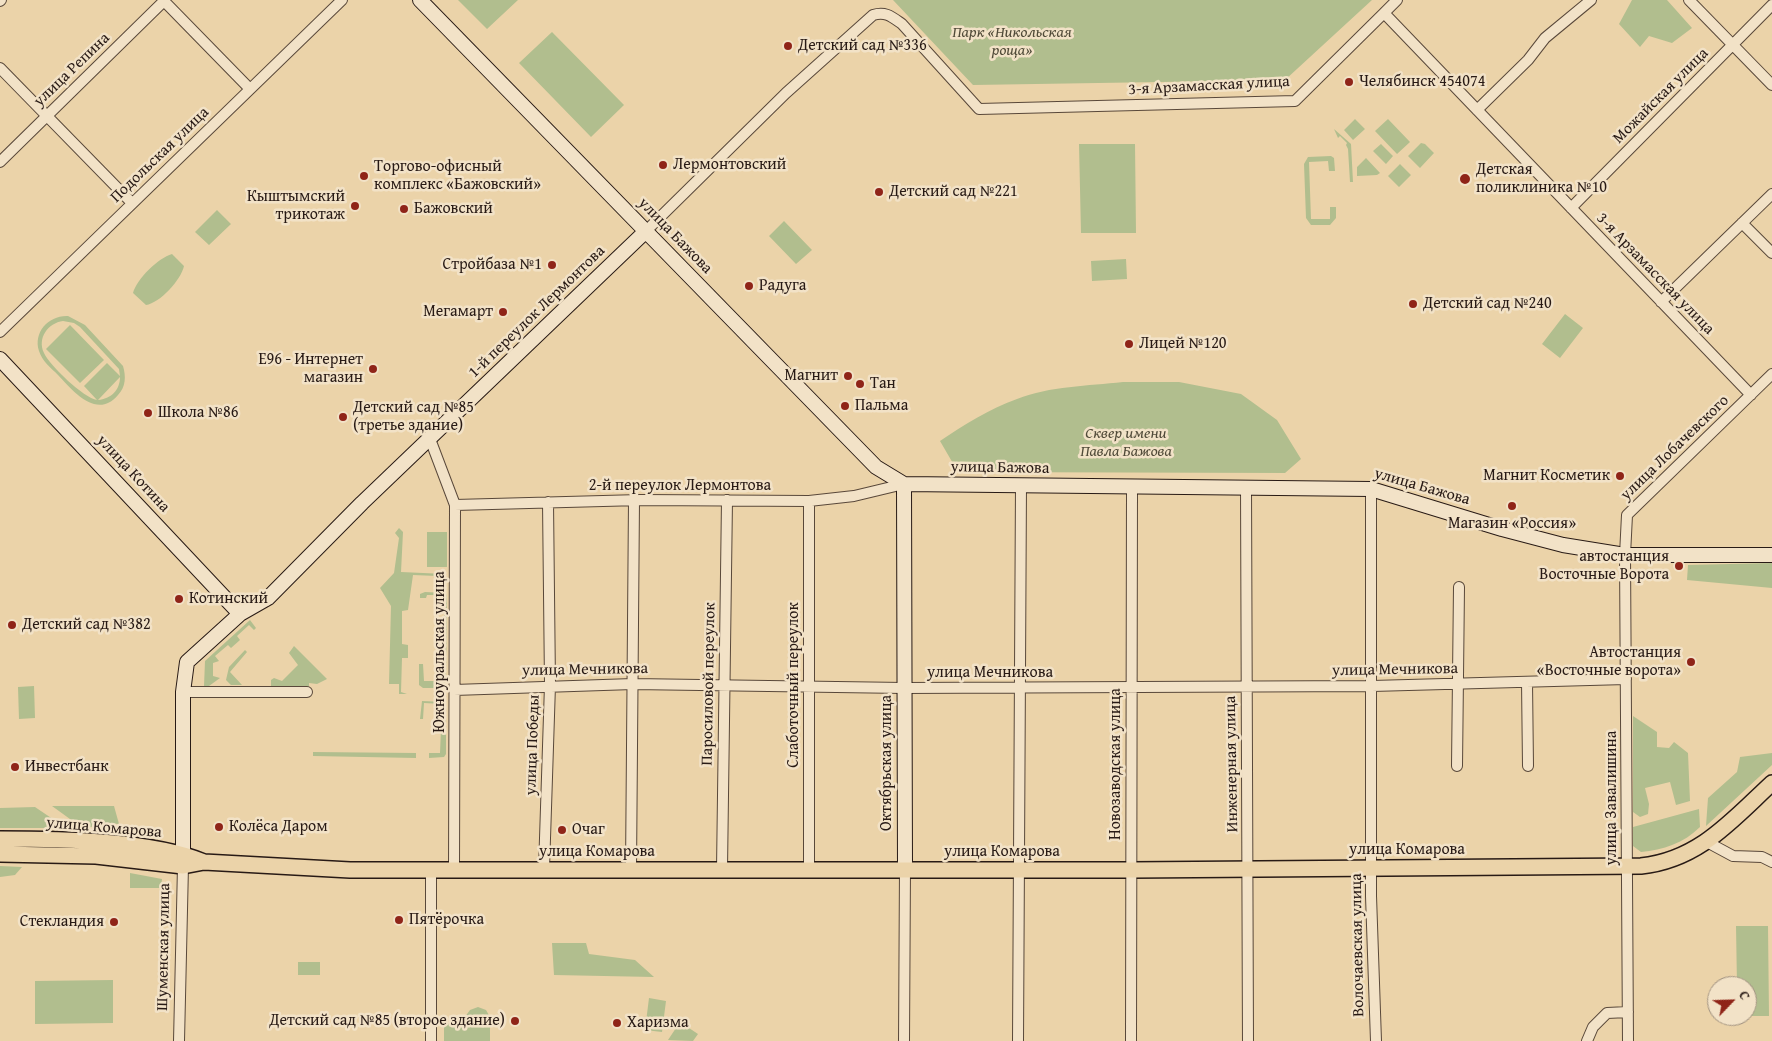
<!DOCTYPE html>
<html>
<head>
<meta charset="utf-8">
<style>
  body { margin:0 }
  #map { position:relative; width:1772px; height:1041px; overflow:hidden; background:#ebd3a9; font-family:"Gentium Book Plus",serif }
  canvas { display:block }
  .north { position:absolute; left:1707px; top:976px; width:50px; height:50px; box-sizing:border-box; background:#f2e2c7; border:1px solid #a19280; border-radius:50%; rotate:66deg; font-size:14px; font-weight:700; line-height:20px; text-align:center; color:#281a15 }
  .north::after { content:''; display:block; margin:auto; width:18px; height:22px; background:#8f2418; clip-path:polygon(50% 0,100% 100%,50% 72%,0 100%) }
</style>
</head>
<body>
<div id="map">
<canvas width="1772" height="1041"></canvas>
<div class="north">С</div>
</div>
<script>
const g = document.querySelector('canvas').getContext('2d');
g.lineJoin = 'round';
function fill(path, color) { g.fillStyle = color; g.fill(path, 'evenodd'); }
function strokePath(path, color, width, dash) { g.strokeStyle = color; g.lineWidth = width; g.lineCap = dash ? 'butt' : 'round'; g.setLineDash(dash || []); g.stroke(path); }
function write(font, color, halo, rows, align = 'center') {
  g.font = font + ' "Gentium Book Plus",serif'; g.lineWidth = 5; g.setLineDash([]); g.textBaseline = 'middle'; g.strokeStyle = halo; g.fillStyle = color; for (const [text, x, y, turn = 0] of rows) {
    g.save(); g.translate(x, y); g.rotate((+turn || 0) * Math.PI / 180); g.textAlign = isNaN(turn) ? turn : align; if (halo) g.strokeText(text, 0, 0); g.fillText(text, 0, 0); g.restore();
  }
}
const green = new Path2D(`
  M458 0H518L487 29Z
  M893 0H1372L1285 80 973 85Z
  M1632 0H1667L1692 28 1672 43 1649 36 1640 47 1619 24Z
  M552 32 624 105 591 137 519 63Z
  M1355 119 1365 129 1353 140 1344 130Z
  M1388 119 1410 142 1397 154 1375 131Z
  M1334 129 1351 144 1353 182H1350L1348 149 1346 145 1347 143 1340 136 1338 138Z
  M1421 143 1425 144 1434 153 1420 168 1408 156Z
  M1079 144H1135L1136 233H1081Z
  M1381 144 1393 156 1386 164 1373 151Z
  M1331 156 1334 158 1335 171H1329L1328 161 1309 162 1311 219H1330V207H1336V218L1330 225H1311L1306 218 1304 164 1308 157Z
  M1366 158 1380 173 1377 175 1357 176V167Z
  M1400 164 1411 175 1399 187 1388 176Z
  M217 210 231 224 209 245 195 232Z
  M784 221 812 250 796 264 769 236Z
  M172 254 184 266C181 280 160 303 146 305L133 293C137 279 158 258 172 254Z
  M1126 259 1127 279 1092 281 1091 261Z
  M1565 314 1583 328 1560 358 1542 344Z
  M68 316 85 325 123 366C126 376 126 387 118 395 97 420 73 391 58 375 51 368 42 361 39 351 33 332 49 315 68 316ZM63 321 74 323 80 327 119 369 120 376 107 363 84 386 97 400C84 398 50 366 44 353 37 338 48 323 63 321ZM120 377C120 390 111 399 98 400Z
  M70 325 104 360 80 383 46 349Z
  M1123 382H1179L1241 394 1277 420 1301 459 1285 473 958 472 940 441C964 425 989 409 1017 399 1050 386 1088 386 1123 382Z
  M399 528 403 532 401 572 445 574 441 582H437V576L413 575 408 610 402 611V644L408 645V658H402L401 692 407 694H399V684H389L391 606 380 588 394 573 399 538 395 533Z
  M427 532H447V567H427Z
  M1772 563V588L1687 580 1688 565Z
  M425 592 446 593 447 597 446 681 443 688H423L419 685V664H423L424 681H444V595H427L426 598H420V594Z
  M250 620 256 628 254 630 249 625 237 636 240 640 231 648 228 645 215 656 219 661 213 663V676L220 678 209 686H204L205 661Z
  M294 646 327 679 317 684 309 683V688H274L271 687V680L274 678 282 681 298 665 289 653Z
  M245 650 247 652 230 672 242 685H231L226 680 229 667Z
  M34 686 35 718 19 719 18 687Z
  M422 701 446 702V754L444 757 429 758V753H440L442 704 424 703 423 719H420Z
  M1633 716 1657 732V747L1669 748 1674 742 1688 753 1690 801 1676 805 1670 782 1645 788 1649 804 1648 814 1640 817 1633 812Z
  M313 752 416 753V758L313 756Z
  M1772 753V765L1706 826 1708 798 1737 772 1740 757Z
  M52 806H114L119 824 104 823 99 827H81Z
  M35 807 66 828H0V808Z
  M1699 809 1700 827C1684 843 1663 850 1641 852L1633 846V827Z
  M0 866 22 867 15 875 0 877Z
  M130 873 162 879 161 888H130Z
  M1736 926H1768L1769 1016H1737H1747V986H1737Z
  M552 943H586L589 954 635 960 654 977 554 975Z
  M298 962H320V975H298Z
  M113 980V1023L35 1024V981Z
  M649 998 666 1001 662 1032 645 1030Z
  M478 1007 486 1010 490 1017V1041H444V1024L462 1021 470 1010Z
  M680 1022 698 1034 693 1041 668 1040Z`);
const street = new Path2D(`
  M163 0 250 89
  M1689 0 1772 85
  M0 1 1 0
  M1384 13 1397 0
  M0 68 132 203
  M1477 110 1528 60 1545 38 1591 0
  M0 162 165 0
  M1571 208 1772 5
  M1742 223 1772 253
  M646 231 786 93 873 15C886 11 892 17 902 24L979 109 1295 101 1384 13 1751 395
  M1661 302 1772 194
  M0 332 342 0
  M430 439 455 505 454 870
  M1246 487 1248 1041
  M1371 489V896L1376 1041
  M455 505 640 500 809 501 854 496 904 484
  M1527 682 1528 766
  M454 690 633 684 904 688 1372 686 1626 679
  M183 692H307
  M1457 766 1459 587
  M1707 842 1733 856 1762 857 1772 862
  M544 869 550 685 548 502
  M631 869 634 500
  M722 869 727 500
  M809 869V501
  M431 870V1041
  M179 1041 183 866
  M904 1041 905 868
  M1018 1041 1021 485
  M1131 1041 1132 486
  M1587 1041 1593 1027 1607 1013 1628 1012
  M1628 1041 1625 555 1627 515 1772 374`);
const secondary = new Path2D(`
  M420 0 876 467 904 484 1371 489 1502 529 1563 545 1625 555H1772
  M0 359 240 614
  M904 484 905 868
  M183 854V692L187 662 240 614 268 598 362 503 646 231`);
const primary = new Path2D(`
  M0 839C59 839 151 840 204 862
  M0 854 96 856 183 866 204 862 350 870H1132L1641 866C1699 860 1732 820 1772 783`);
const markers = [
  [788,46,5,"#8f2418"],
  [1349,82,5,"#8f2418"],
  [663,165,5,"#8f2418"],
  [364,176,5,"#8f2418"],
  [1465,179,6,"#8f2418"],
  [879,192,5,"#8f2418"],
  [355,206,5,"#8f2418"],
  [404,209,5,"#8f2418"],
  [552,265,5,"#8f2418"],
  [749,286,5,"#8f2418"],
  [1413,304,5,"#8f2418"],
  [503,312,5,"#8f2418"],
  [1129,344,5,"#8f2418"],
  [373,369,5,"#8f2418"],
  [848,376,5,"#8f2418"],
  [860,384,5,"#8f2418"],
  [845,406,5,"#8f2418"],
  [148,413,5,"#8f2418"],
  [343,417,5,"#8f2418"],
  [1620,476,5,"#8f2418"],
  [1512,506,5,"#8f2418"],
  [1679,566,5,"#8f2418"],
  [179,599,5,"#8f2418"],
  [12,625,5,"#8f2418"],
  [1691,662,5,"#8f2418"],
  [15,767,5,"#8f2418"],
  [219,827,5,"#8f2418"],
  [562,830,5,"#8f2418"],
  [399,920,5,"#8f2418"],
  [114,922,5,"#8f2418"],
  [515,1021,5,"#8f2418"],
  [617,1023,5,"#8f2418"]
];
const parkNames = [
  ["Парк «Никольская",1012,33],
  ["роща»",1012,51],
  ["Сквер имени",1126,434],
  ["Павла Бажова",1126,452]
];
const poiNames = [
  ["Детский сад №336",798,46],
  ["Челябинск 454074",1359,82],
  ["Лермонтовский",673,165],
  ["Торгово-офисный",374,167],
  ["комплекс «Бажовский»",374,185],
  ["Детская",1476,170],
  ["поликлиника №10",1476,188],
  ["Детский сад №221",889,192],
  ["Кыштымский",345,197,"right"],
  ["трикотаж",345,215,"right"],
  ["Бажовский",414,209],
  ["Стройбаза №1",542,265,"right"],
  ["Радуга",759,286],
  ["Детский сад №240",1423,304],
  ["Мегамарт",493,312,"right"],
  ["Лицей №120",1139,344],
  ["Е96 - Интернет",363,360,"right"],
  ["магазин",363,378,"right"],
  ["Магнит",838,376,"right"],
  ["Тан",870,384],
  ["Пальма",855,406],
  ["Детский сад №85",353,408],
  ["(третье здание)",353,426],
  ["Школа №86",158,413],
  ["Магнит Косметик",1610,476,"right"],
  ["Магазин «Россия»",1512,524,"center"],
  ["автостанция",1669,557,"right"],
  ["Восточные Ворота",1669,575,"right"],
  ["Котинский",189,599],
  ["Детский сад №382",22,625],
  ["Автостанция",1681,653,"right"],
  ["«Восточные ворота»",1681,671,"right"],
  ["Инвестбанк",25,767],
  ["Колёса Даром",229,827],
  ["Очаг",572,830],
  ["Пятёрочка",409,920],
  ["Стекландия",104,922,"right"],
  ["Детский сад №85 (второе здание)",505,1021,"right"],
  ["Харизма",627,1023]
];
const streetNames = [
  ["улица Репина",72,70,-44],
  ["3-я Арзамасская улица",1209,86,-3],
  ["Можайская улица",1661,96,-45],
  ["Подольская улица",160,155,-44],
  ["улица Бажова",675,236,46],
  ["3-я Арзамасская улица",1655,274,46],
  ["1-й переулок Лермонтова",537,312,-44],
  ["улица Лобачевского",1675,448,-44],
  ["улица Бажова",1000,468,1],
  ["улица Котина",133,474,47],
  ["2-й переулок Лермонтова",680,486],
  ["улица Бажова",1422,487,16],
  ["Южноуральская улица",440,652,-90],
  ["улица Мечникова",585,670,-1],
  ["улица Мечникова",1395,670,-1],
  ["улица Мечникова",990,673],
  ["Паросиловой переулок",709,684,-89],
  ["Слаботочный переулок",794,685,-90],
  ["улица Победы",533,745,-88],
  ["Октябрьская улица",887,763,-90],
  ["Новозаводская улица",1116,764,-90],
  ["Инженерная улица",1232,764,-91],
  ["улица Завалишина",1612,798,-90],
  ["улица Комарова",104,828,5],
  ["улица Комарова",1407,850],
  ["улица Комарова",597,852],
  ["улица Комарова",1002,852],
  ["Волочаевская улица",1358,945,-91],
  ["Шуменская улица",164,947,-89]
];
fill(green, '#b1be8e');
strokePath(street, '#59483a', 12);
strokePath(secondary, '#281a15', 16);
strokePath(primary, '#281a15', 18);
strokePath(street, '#f2e2c7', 10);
strokePath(secondary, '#f2e2c7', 14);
strokePath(primary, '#ebd3a9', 15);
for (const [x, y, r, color] of markers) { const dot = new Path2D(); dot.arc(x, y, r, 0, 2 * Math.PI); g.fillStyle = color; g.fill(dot); strokePath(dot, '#f2e2c7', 2); }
write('italic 16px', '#514b39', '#f2e2c7', parkNames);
write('16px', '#281a15', '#f2e2c7', poiNames, 'left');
write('16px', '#281a15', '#f2e2c7', streetNames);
</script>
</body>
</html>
